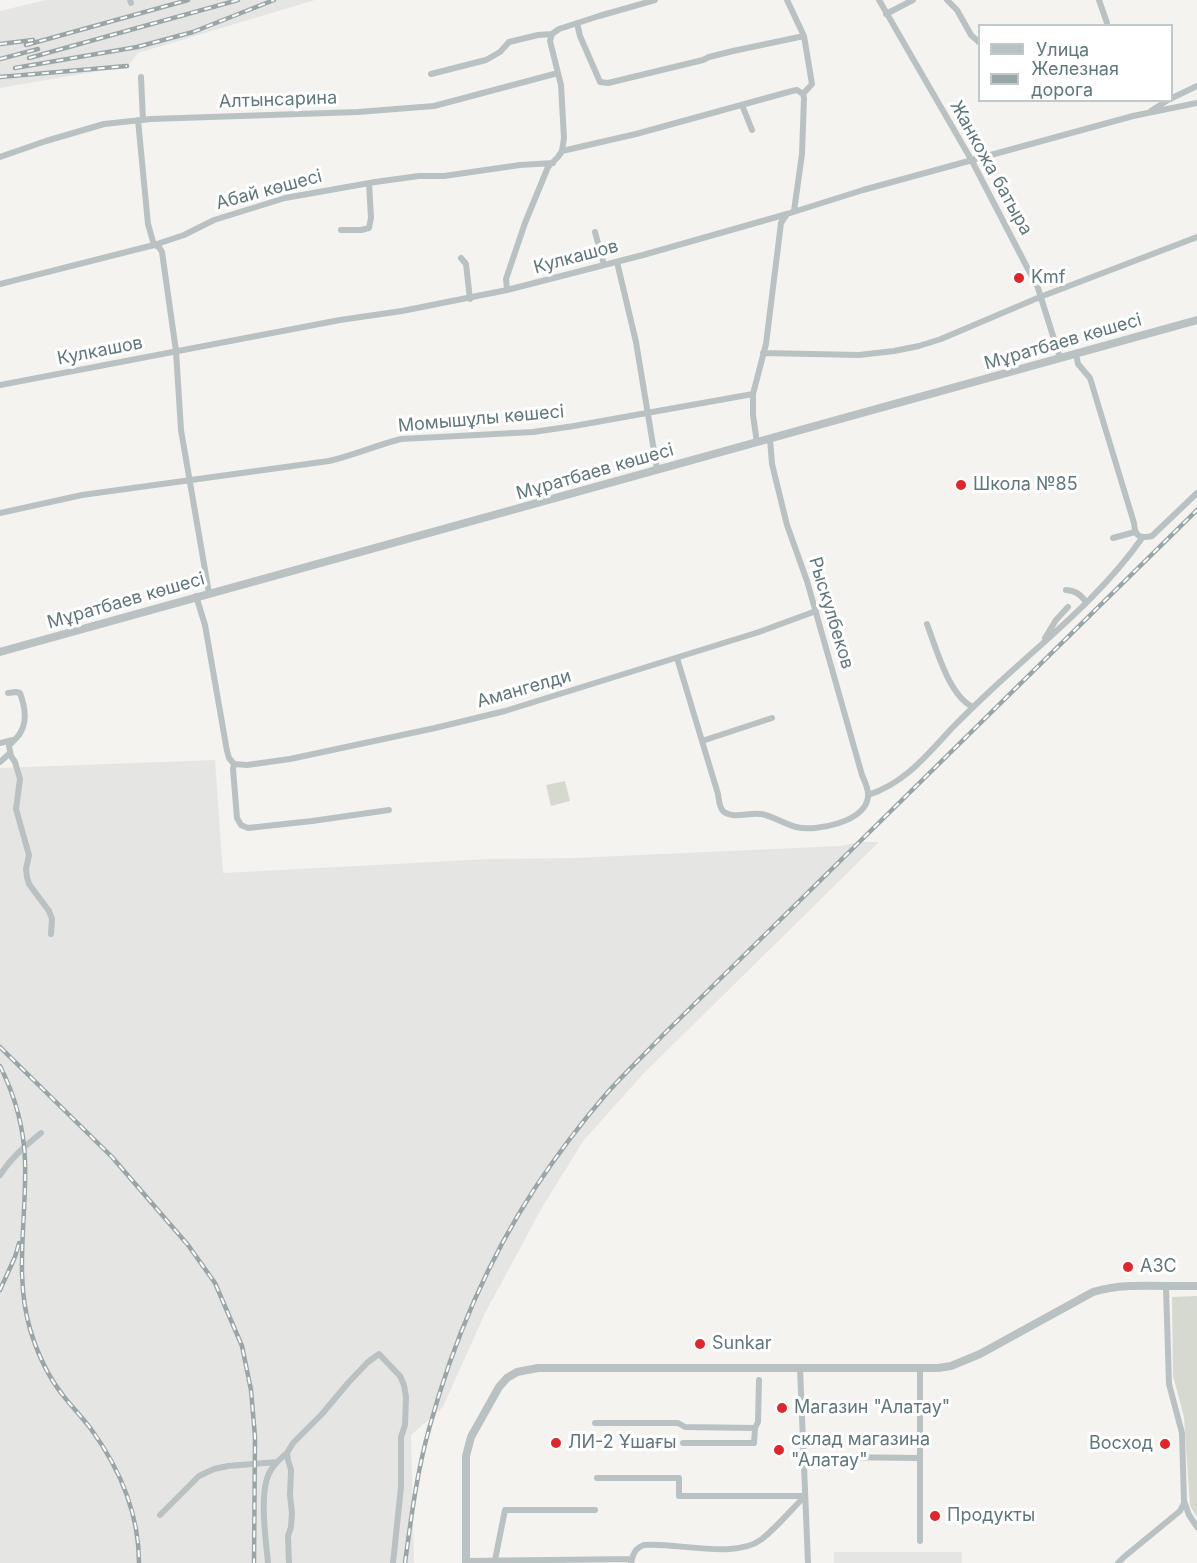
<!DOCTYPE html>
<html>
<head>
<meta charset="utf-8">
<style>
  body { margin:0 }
  #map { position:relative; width:1197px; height:1563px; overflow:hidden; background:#f4f3f0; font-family:Inter,sans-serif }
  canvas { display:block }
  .legend { position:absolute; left:978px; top:24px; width:195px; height:78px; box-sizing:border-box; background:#fff; border:2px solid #bfc9ca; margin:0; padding:8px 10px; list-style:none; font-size:18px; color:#60777b }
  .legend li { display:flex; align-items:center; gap:12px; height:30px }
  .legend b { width:30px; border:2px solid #bfc9ca }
</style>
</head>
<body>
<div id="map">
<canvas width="1197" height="1563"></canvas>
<ul class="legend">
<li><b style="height:8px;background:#bac1c3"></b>Улица</li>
<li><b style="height:8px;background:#9aa5a7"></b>Железная дорога</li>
</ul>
</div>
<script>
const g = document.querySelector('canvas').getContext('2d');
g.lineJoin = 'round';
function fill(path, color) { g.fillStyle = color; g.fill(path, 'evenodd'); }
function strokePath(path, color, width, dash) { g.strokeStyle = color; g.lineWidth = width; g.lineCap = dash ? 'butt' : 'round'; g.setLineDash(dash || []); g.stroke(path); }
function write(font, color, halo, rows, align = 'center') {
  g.font = font + ' Inter,sans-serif'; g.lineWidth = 6; g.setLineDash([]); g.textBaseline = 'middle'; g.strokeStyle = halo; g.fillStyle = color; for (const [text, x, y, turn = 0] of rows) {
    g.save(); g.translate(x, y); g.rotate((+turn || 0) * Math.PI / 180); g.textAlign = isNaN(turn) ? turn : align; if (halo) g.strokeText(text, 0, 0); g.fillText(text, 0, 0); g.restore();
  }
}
const built = new Path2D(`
  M46 0H315L138 53 128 66 0 88V11Z
  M215 760 223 873 489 859 573 858 840 846 859 842H879L644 1073 584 1140 544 1204 485 1313 443 1407 411 1435 414 1563H0V768Z
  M834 1552H962V1563H834Z`);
const green = new Path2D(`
  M565 781 570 801 551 806 546 785Z
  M1197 1296V1517L1190 1506 1184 1417 1173 1376 1172 1297Z`);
const minor = new Path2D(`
  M130 0 131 3
  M787 0 804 36 812 84 803 94
  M879 0 972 161 1029 271 1037 285 1060 358
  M947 0 957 10 971 35 980 43
  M1099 0 1107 23
  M886 14 913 0
  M577 23 580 36 600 82 608 83 703 60 709 57 733 51 804 36
  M431 74 486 60 500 52 509 42 538 35 552 34
  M141 77 143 120
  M1172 98 1197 86
  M742 105 752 130
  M1151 111 1168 100
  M138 120 148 224 154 245 159 247 162 252 176 351 181 430 209 593
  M562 151 636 134 792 91 797 90 803 94
  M0 157 46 141 104 124 151 119 358 112 434 106 558 73
  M794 211 802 154 804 98 803 94
  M341 230H361L369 228 371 218 369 183
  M595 232 604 265
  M461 258 466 264 470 299
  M617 262 636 342 657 469
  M0 284 154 245 184 235 214 220 285 198 375 182 419 176H444L520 165 553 163
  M507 290 506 279 525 223 548 167 558 157 562 151 564 138 561 85 550 41 552 34 559 29 599 16 655 0
  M763 353 859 355 894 351 919 346 941 339 1040 297 1197 237
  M1076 354 1078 364 1090 378 1134 523C1135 536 1139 539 1152 536L1197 493
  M0 385 340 320 402 311 507 290 643 255 787 214 863 190 1133 116 1197 103
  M757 443 753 415V394L766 344 781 223 787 214
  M0 513 82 495 329 461C354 455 377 445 401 439L533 432 574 426 753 394
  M1113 538 1135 532
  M1066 590C1076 591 1080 594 1086 602
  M196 596 205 625 227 751 229 758 234 764 233 769 237 818 241 825 248 828 312 821 389 810
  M927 624C936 648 949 696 973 707
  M1045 638 1056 620 1068 607
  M677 658 718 794C719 800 719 808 724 812 735 819 749 812 761 814 773 816 784 824 796 827 816 832 865 822 868 797 869 789 865 782 862 775L807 581 787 525 772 464 770 439
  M8 693 16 692 20 693C25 707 28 722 19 735 16 739 12 742 9 746L11 756 15 762 20 779 16 809 29 855 26 869 27 877 29 884 49 911 52 919 51 934
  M702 741 772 718
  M0 743 13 740
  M0 762 10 753
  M234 764 247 765 290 759 435 728 505 711 759 632 816 611
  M868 795C905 783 927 755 952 728 964 716 976 704 988 693 1041 643 1100 598 1142 538
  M0 1175C11 1158 25 1146 41 1133
  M1166 1287 1169 1384 1182 1433 1184 1501 1189 1515 1197 1527
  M800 1368 808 1563
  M595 1423H678L685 1427 755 1428 758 1422 759 1380
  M683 1443H754L755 1428
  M835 1457 920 1458
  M597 1478H679V1496H805
  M160 1515 199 1476 214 1469 228 1466 277 1462
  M920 1541V1367
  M495 1560 505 1510H595
  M466 1561 632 1559
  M268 1563C266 1540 258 1489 271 1470 275 1463 281 1458 287 1453
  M289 1563 288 1536 291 1527 292 1513 290 1495 291 1470 288 1460 287 1453 293 1443 322 1414 348 1383 368 1362 379 1354 400 1376 404 1385 406 1397 405 1425 401 1437V1487L393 1563
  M631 1563C633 1554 635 1548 644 1545 677 1542 735 1560 762 1539 778 1526 791 1510 805 1496
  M1118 1563 1124 1557 1180 1511 1184 1503`);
const tertiary = new Path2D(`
  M0 652 1197 320
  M466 1563V1456L471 1437 499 1387 507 1378 517 1372 538 1368H938L951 1366 980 1354 1093 1292C1125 1282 1164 1287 1197 1286`);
const rail = new Path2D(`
  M0 44 33 40
  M26 45 188 0
  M29 58 238 0
  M0 59 38 49
  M15 68 137 47 193 32 274 0
  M0 77 127 66
  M0 1047 112 1157 188 1245 215 1283 242 1346 251 1390 255 1437 254 1563
  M0 1066C15 1096 24 1127 25 1161 27 1217 14 1274 30 1329 37 1352 47 1375 62 1394 71 1406 82 1417 91 1429 120 1469 139 1513 139 1563
  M0 1290 15 1257 19 1243
  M405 1563C411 1518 417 1472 429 1429 452 1345 488 1260 535 1188 557 1155 581 1123 607 1093 625 1073 645 1054 664 1034L1197 510`);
const markers = [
  [1019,278,6,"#e0252b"],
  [961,485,6,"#e0252b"],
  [1128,1267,6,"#e0252b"],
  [700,1344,6,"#e0252b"],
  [782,1408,6,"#e0252b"],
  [556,1443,6,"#e0252b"],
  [1165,1444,6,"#e0252b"],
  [779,1450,6,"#e0252b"],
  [935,1516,6,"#e0252b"]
];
const streetNames = [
  ["Алтынсарина",278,100,-2],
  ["Жанкожа батыра",991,168,61],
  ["Абай көшесі",269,190,-15],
  ["Кулкашов",576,257,-15],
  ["Мұратбаев көшесі",1063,342,-16],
  ["Кулкашов",100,351,-11],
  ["Момышұлы көшесі",481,419,-5],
  ["Мұратбаев көшесі",595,472,-16],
  ["Мұратбаев көшесі",126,601,-16],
  ["Рыскулбеков",831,613,73],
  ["Амангелди",524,689,-16]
];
const poiNames = [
  ["Kmf",1031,278],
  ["Школа №85",973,485],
  ["АЗС",1140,1267],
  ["Sunkar",712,1344],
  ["Магазин \"Алатау\"",794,1408],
  ["склад магазина",791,1440],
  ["\"Алатау\"",791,1461],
  ["ЛИ-2 Ұшағы",568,1443],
  ["Восход",1153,1444,"right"],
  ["Продукты",947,1516]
];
fill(built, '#e5e5e4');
fill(green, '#d6d9d0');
strokePath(minor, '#bac1c3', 6);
strokePath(tertiary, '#bac1c3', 8);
strokePath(rail, '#9aa5a7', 4.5);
strokePath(rail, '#fff', 2, [7]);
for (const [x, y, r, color] of markers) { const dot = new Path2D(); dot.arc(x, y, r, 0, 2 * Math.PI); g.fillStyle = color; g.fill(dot); strokePath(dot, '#fff', 2); }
write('18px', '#60777b', '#fff', streetNames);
write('18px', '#60777b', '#fff', poiNames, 'left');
</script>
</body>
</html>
